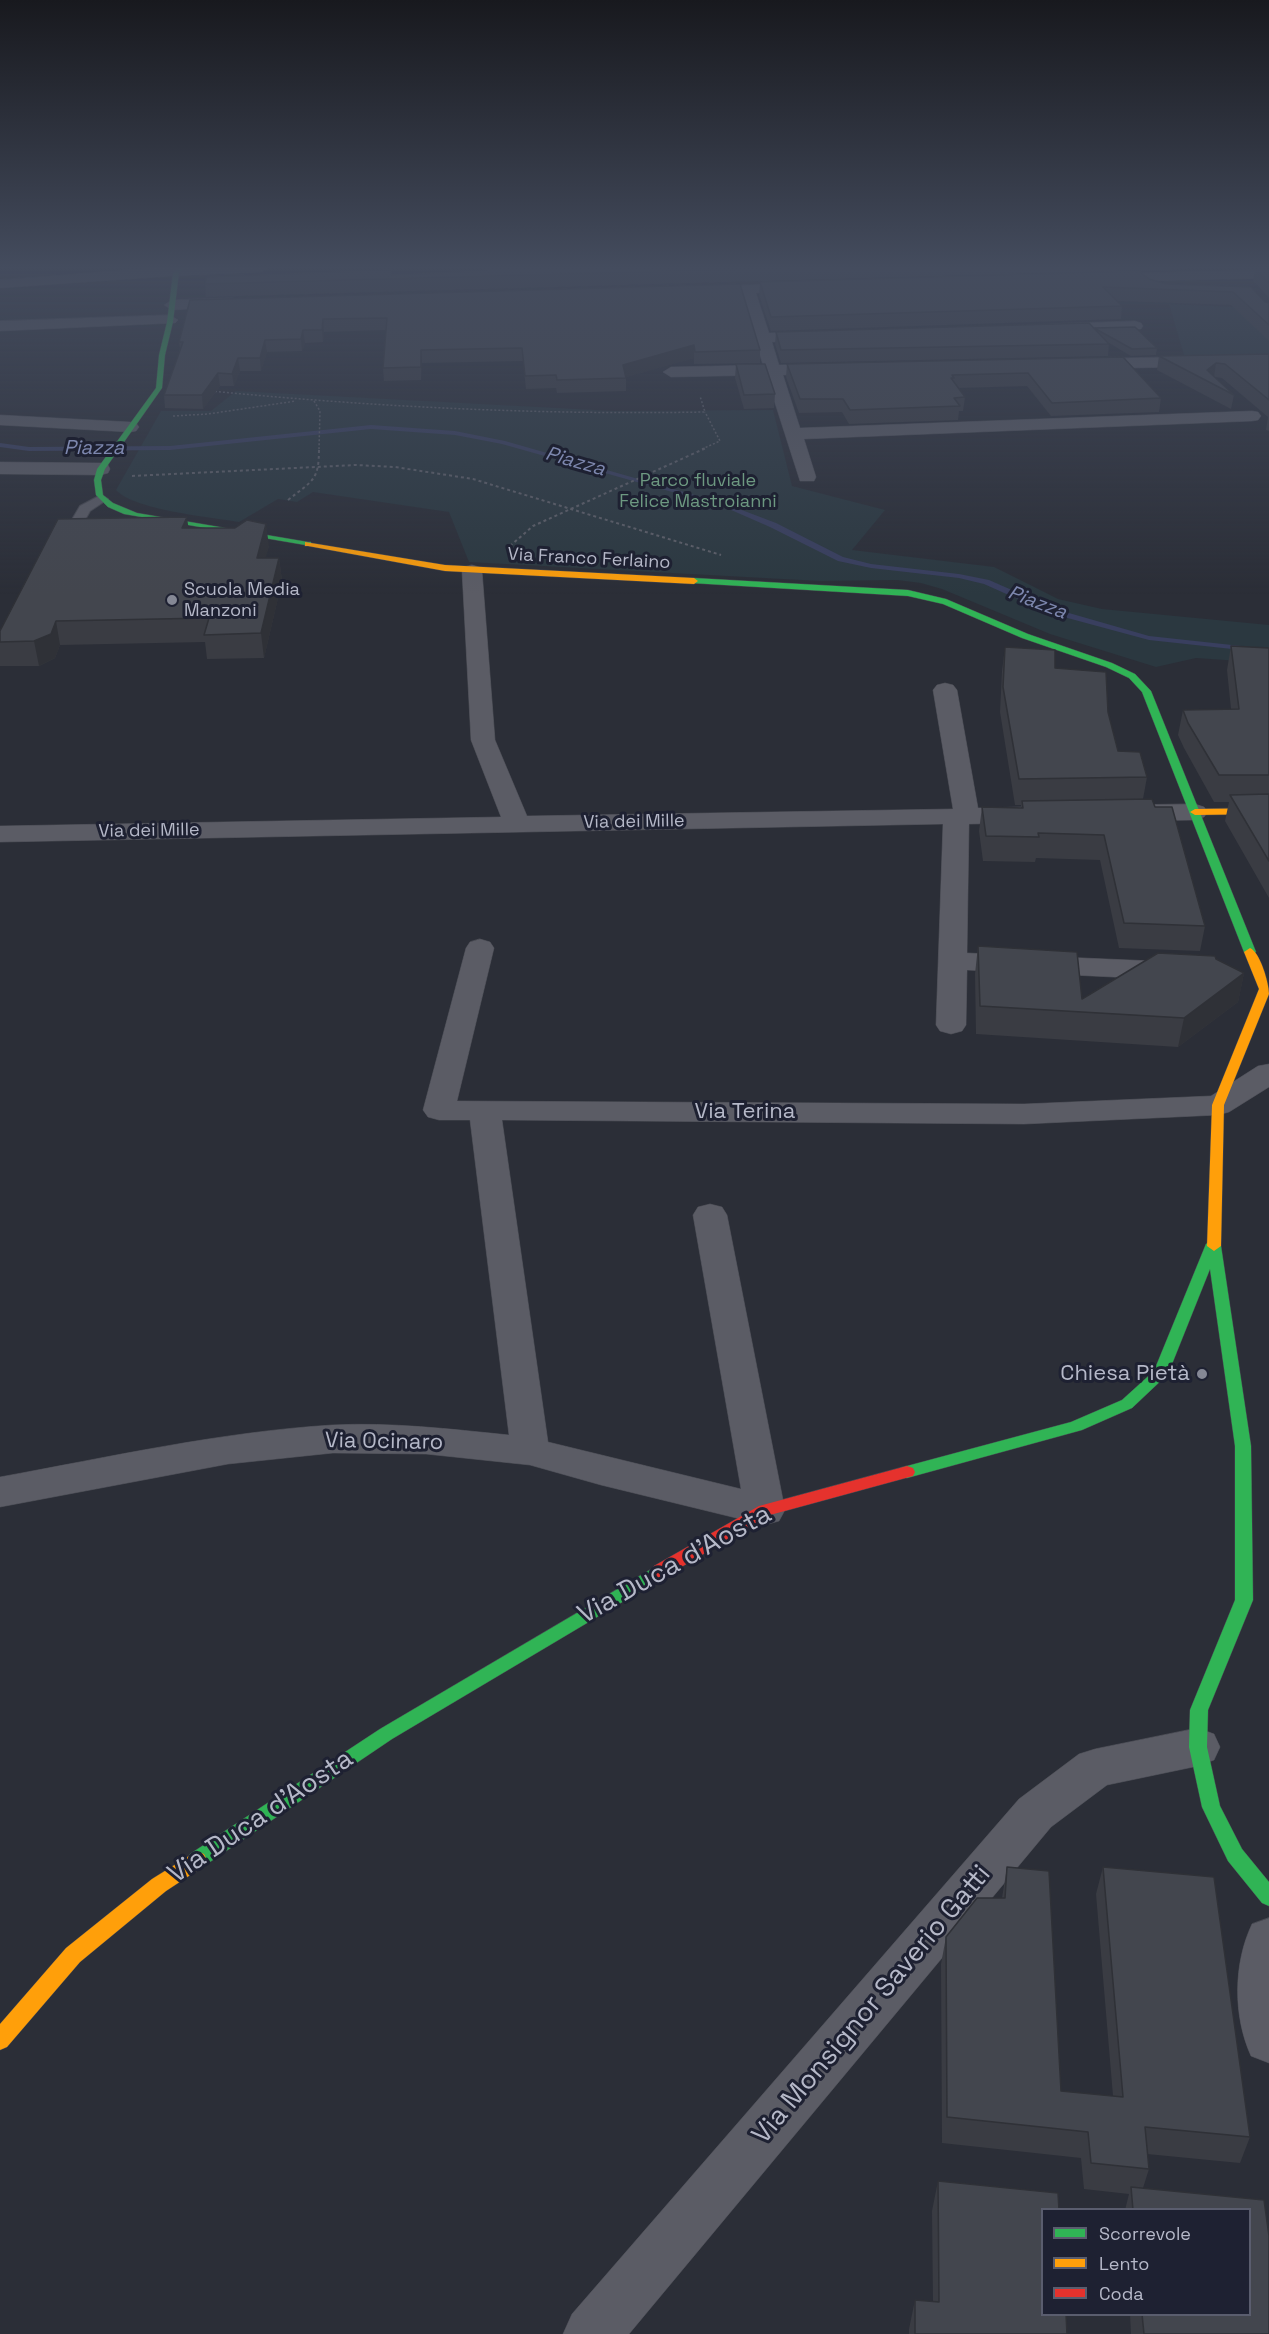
<!DOCTYPE html>
<html>
<head>
<meta charset="utf-8">
<style>
  body { margin:0 }
  #map { position:relative; width:1269px; height:2334px; overflow:hidden; background:#2b2e37; font-family:"Space Grotesk",sans-serif }
  canvas { display:block }
  .legend { position:absolute; left:1041px; top:2208px; width:210px; height:108px; box-sizing:border-box; background:#1e2132; border:2px solid #5a5d6e; margin:0; padding:8px 10px; list-style:none; font-size:18px; color:#b5b8c8 }
  .legend li { display:flex; align-items:center; gap:12px; height:30px }
  .legend b { width:30px; border:2px solid #5a5d6e }
</style>
</head>
<body>
<div id="map">
<canvas width="1269" height="2334"></canvas>
<ul class="legend">
<li><b style="height:8px;background:#30b455"></b>Scorrevole</li>
<li><b style="height:8px;background:#ff9f0a"></b>Lento</li>
<li><b style="height:8px;background:#e5322d"></b>Coda</li>
</ul>
</div>
<script>
const g = document.querySelector('canvas').getContext('2d');
g.lineJoin = 'round';
function fill(path, color) { g.fillStyle = color; g.fill(path, 'evenodd'); }
function strokePath(path, color, width, dash) { g.strokeStyle = color; g.lineWidth = width; g.lineCap = dash ? 'butt' : 'round'; g.setLineDash(dash || []); g.stroke(path); }
function write(font, color, halo, rows, align = 'center') {
  g.font = font + ' "Space Grotesk",sans-serif'; g.lineWidth = 6; g.setLineDash([]); g.textBaseline = 'middle'; g.strokeStyle = halo; g.fillStyle = color; for (const [text, x, y, turn = 0] of rows) {
    g.save(); g.translate(x, y); g.rotate((+turn || 0) * Math.PI / 180); g.textAlign = isNaN(turn) ? turn : align; if (halo) g.strokeText(text, 0, 0); g.fillText(text, 0, 0); g.restore();
  }
}
const green = new Path2D(`
  M1169 304 1257 308 1269 319V360L1186 362Z
  M236 391 613 411 773 410 792 486 885 510 852 550 994 567 1058 599 1102 609 1269 625V663L1196 658 1156 667 1050 634 942 589 921 583 897 580 820 581 469 562 449 512 313 492 297 502 278 499 239 522C210 517 134 510 116 490L161 411H211Z`);
const stream = new Path2D(`
  M371 425 455 431 505 441 726 504 776 523 843 557 871 564 959 574 989 580 1055 609 1149 636 1269 649V653L1149 640 1049 613 984 584 959 578 871 568 838 561 770 527 722 506 502 444 455 435 371 429 170 450 29 451 0 447V443L29 447 170 446Z`);
const pathFar1 = new Path2D(`
  M211 391C375 407 540 415 705 412L700 396
  M314 401 320 411 319 449
  M173 416 208 414 296 401
  M702 449 720 441 705 412`);
const path = new Path2D(`
  M132 476 356 465 395 467 473 479 721 555
  M288 500C313 480 319 481 319 448
  M510 546 533 526 706 448`);
const lane = new Path2D(`
  M101 495 108 499 90 511 75 538H65L63 535 80 506Z`);
const street = new Path2D(`
  M154 268H268L261 272 171 276 0 288V280Z
  M1269 270V278L1103 282 1096 278 1103 274Z
  M805 283 810 284 812 287 810 290 756 293 769 333 821 331 829 336 821 341 772 342 779 365 831 364 839 369 831 374 783 375 800 428 1252 411 1258 412 1261 416 1258 420 1252 421 804 439 816 477 814 481H800L766 375 671 377 663 372 671 367 763 365 741 293 698 294 693 293 691 290 693 287Z
  M233 298 238 300 241 303 238 306 172 310 164 305 172 300Z
  M170 315 178 320 175 323 0 331V321Z
  M1135 321 1141 323 1143 326 1141 329 1050 334 1042 329 1050 324Z
  M1269 355V365L1084 369 1076 364 1084 359Z
  M0 415 130 422 136 423 139 427 136 431 130 432 0 425Z
  M0 462 101 463 108 465 110 469 108 473 101 475 0 474Z
  M472 565 479 567 482 571 495 740 527 816 953 809 933 690 937 685 945 683 953 685 957 690 978 808 1025 807 1034 810 1038 815 1034 820 1025 823 969 824 967 953 1176 962 1186 965 1190 971 1186 977 1176 980 967 970 966 1025 962 1031 951 1034 940 1031 936 1025 943 824 0 842V826L501 817 471 740 462 571 465 567Z
  M1195 804 1204 807 1208 812 1204 817 1195 820 1127 821 1118 818 1114 813 1118 808 1127 805Z
  M480 939 490 942 494 948 457 1101 1024 1104 1211 1096 1258 1066 1269 1064V1087L1229 1112 1218 1115 1024 1124 502 1120 548 1442 741 1489 693 1215 698 1207 710 1204 722 1207 727 1215 785 1510 779 1521 765 1525 601 1485 530 1465 426 1454 333 1453 228 1464 0 1507V1477C110 1457 220 1432 332 1425 391 1422 450 1429 509 1435L470 1120H439L428 1117 423 1110 466 948 470 942Z
  M1198 1728 1214 1734 1220 1747 1214 1760 1198 1766 1107 1785 1051 1827 629 2334H563L572 2314 1019 1799 1079 1754 1095 1749Z
  M1269 1918V2063L1251 2056C1233 2016 1233 1964 1252 1924Z`);
const fast = new Path2D(`
  M177 268H184L179 273 173 322 165 355 162 388 105 469 101 480 103 495 113 503 137 513 308 542H311V546L124 514 108 507 96 495 94 480 97 469 156 388 159 355 167 322 173 273Z
  M694 578 908 590 946 599 1028 634 1112 663 1135 674 1151 691 1256 952 1250 956 1244 952 1142 692 1129 678 1106 667 1022 638 943 604 908 596 691 583V579Z
  M1213 1239 1218 1241 1221 1246 1251 1446 1253 1600 1208 1710 1207 1747 1220 1806 1242 1849 1269 1882V1906L1262 1903 1228 1861 1202 1807 1189 1747 1190 1710 1235 1600V1446L1210 1269 1168 1374 1132 1408 1082 1430 907 1478 901 1476 899 1472 901 1468 907 1466 1071 1422 1122 1400 1154 1371 1206 1244Z
  M660 1564 666 1566 668 1571 666 1576 392 1739 204 1866 197 1869 190 1866 187 1860 190 1854 380 1729Z`);
const slow = new Path2D(`
  M305 542 445 565 694 578 698 581 694 584 445 571 308 546H305Z
  M1269 808V814L1195 815 1190 812 1195 809Z
  M1250 948C1260 952 1269 983 1269 994L1224 1105 1221 1246 1214 1251 1207 1246 1212 1105 1259 989 1244 952Z
  M197 1851 204 1854 207 1860 204 1866 166 1891 80 1962 7 2047 0 2050V2024L66 1948 152 1879Z`);
const jam = new Path2D(`
  M907 1466 913 1468 915 1472 913 1476 770 1515 666 1576 660 1578 654 1576 652 1571 654 1566 759 1506Z`);
const wall = new Path2D(`
  M485 268H1220L206 297 205 284 483 271 486 270Z
  M1255 268H1269V298L1253 281Z
  M1149 279 1166 284 1251 287 1265 302 1269 303V341L1231 305 1117 301 1122 306 1121 319 771 331 759 295 760 282Z
  M190 300 760 350V363L694 364V358L626 377V391L557 393 556 388 526 389 523 361 422 363 421 380 384 381 383 368 386 330 324 332 323 342 305 343 302 351 267 352 261 371H240L234 386H220L203 409 165 408 164 395 180 349 179 342Z
  M1094 328 1157 348 1156 355 1131 356 1109 343 1108 356 781 363 775 344 776 332Z
  M1269 354V431L1266 430 1268 417 1222 378 1215 377 1234 395 1231 409 1157 370 1159 356Z
  M1123 357 1161 398 1159 412 1051 416 1027 386 958 388 965 397 963 411H959L958 420 849 424 842 412 799 413 786 377 787 364Z
  M736 364 775 394 774 408 744 409 735 378Z
  M188 528 269 546 265 558H279L282 581 264 658 207 659 205 642 60 645 55 658 39 666H0V631Z
  M1231 646 1269 648V898L1225 821 1229 802H1214L1184 748 1178 735 1183 710 1231 709 1227 670Z
  M1005 647 1055 668 1108 712 1118 751 1147 777 1143 799 1155 807 1205 926 1200 951 1119 948 1100 860 1036 858 1035 862 983 861 979 831 982 807 1021 808V805H1015L1000 712 1002 671Z
  M978 946 1082 999 1216 959 1244 973 1238 1002 1178 1047 976 1034 975 974Z
  M1007 1867 1049 1871 1061 2091 1113 2096 1096 1894 1103 1867 1214 1877 1250 2137 1240 2163 1147 2154 1149 2169 1143 2188 1264 2200 1269 2236V2334H1131L1130 2314H1250V2210H1125L1129 2194 1084 2189 1081 2158 942 2143 941 1964 946 1937 977 1898H1002Z
  M938 2181 1067 2334H909V2329L915 2300 933 2302 932 2211Z`);
const shadedWall = new Path2D(`
  M323 319 324 332 323 342 322 330Z
  M303 330 305 343 302 351 301 339Z
  M265 340 267 352 261 371 260 358Z
  M694 345V358L623 378V365Z
  M421 350 422 363 421 380Z
  M238 358 240 371 234 386 232 374Z
  M1216 363 1214 377 1207 370Z
  M218 373 220 386 203 409 202 395Z
  M187 517 190 540 182 528Z
  M266 524 269 546 259 581 257 558Z
  M279 558 282 581 264 658 261 633Z
  M56 621 60 645 55 658 39 666 34 641Z
  M1244 973 1238 1002 1178 1047 1184 1018Z`);
const building = new Path2D(`
  M487 268H781L205 284 207 277 391 270V275L483 271 487 270Z
  M1255 268H1269V283Z
  M1139 271 1149 279 1166 284 1251 287 1265 302 1269 303V325L1233 292 1103 287 1122 306 771 317 760 282Z
  M740 284 760 350 695 352 694 345 623 365 626 378 557 380 556 375 525 376 522 348 421 350V367L383 368 387 318 323 319 322 330H303L301 339 265 340 260 358H238L232 374 218 373 202 395H164L183 342H179L190 300Z
  M1089 323 1109 344 781 350 776 332Z
  M1135 327 1157 348 1132 349 1094 328Z
  M1269 354V400L1225 364 1216 363 1207 370 1234 395 1159 356Z
  M1123 357 1161 398 1052 403 1028 373 952 375 954 378H951L965 397 954 398 960 406 850 410 843 399H800L787 364Z
  M736 364H765L775 394 744 395Z
  M187 517 182 528H235L247 520 266 524 257 558H279L261 633 204 635 209 618 56 621 51 634 34 641 0 642V631L58 519Z
  M1231 646 1269 648V775H1219L1188 723 1183 710 1239 709Z
  M1005 647 1055 650V668L1106 672 1108 712 1118 751 1140 752 1147 777 1019 779 1003 687Z
  M1269 794V861L1230 795Z
  M1152 799 1155 807H1172L1205 926 1124 923 1104 835 1038 833 1039 837 986 836 982 807 1023 808 1022 801Z
  M978 946 1077 952 1082 999 1158 953 1215 956 1216 959 1244 973 1184 1018 980 1006Z
  M1007 1867 1049 1871 1061 2091 1123 2097 1103 1867 1214 1877 1250 2137 1145 2127 1149 2169 1091 2163 1088 2132 947 2117 946 1937 977 1898H1005Z
  M938 2181 1058 2193 1059 2210H1042V2314H1066L1067 2334H915V2300L939 2302Z
  M1131 2187 1264 2200 1269 2236V2334H1144L1142 2314H1250V2210H1133Z`);
const markers = [
  [172,600,6,"#858895"],
  [1202,1374,6,"#858895"]
];
const farParknames = [
  ["Parco fluviale",698,481],
  ["Felice Mastroianni",698,502]
];
const farStreetnames = [
  ["Via Franco Ferlaino",589,559,3],
  ["Via dei Mille",634,822,-1],
  ["Via dei Mille",149,831,-1]
];
const farPoinames = [
  ["Scuola Media",184,590],
  ["Manzoni",184,611]
];
const farWaternames = [
  ["Piazza",94,449],
  ["Piazza",575,462,16],
  ["Piazza",1037,603,21]
];
const streetNames = [
  ["Via Terina",745,1112],
  ["Via Ocinaro",384,1442,1]
];
const poiNames = [
  ["Chiesa Pietà",1190,1374]
];
const nearStreetnames = [
  ["Via Duca d'Aosta",675,1565,-29],
  ["Via Duca d'Aosta",261,1817,-34],
  ["Via Monsignor Saverio Gatti",872,2005,-50]
];
fill(green, '#2b3840');
fill(stream, '#393f5f');
strokePath(lane, '#474951', 2);
strokePath(street, '#474951', 1);
strokePath(fast, '#474951', 1);
strokePath(slow, '#474951', 1);
strokePath(jam, '#474951', 1);
strokePath(pathFar1, '#5e6069', 1.5, [2, 2]);
strokePath(path, '#5e6069', 2, [3, 3]);
fill(lane, '#5b5c65');
fill(street, '#5b5c65');
fill(fast, '#30b455');
fill(slow, '#ff9f0a');
fill(jam, '#e5322d');
fill(wall, '#3a3c43');
fill(shadedWall, '#2f3137');
fill(building, '#43464e');
strokePath(building, '#2f3137', 1.5);
const sky = g.createLinearGradient(0, 0, 0, 595);
sky.addColorStop(0, '#18191e');
sky.addColorStop(0.45, '#444c5e');
sky.addColorStop(1, '#444c5e00');
g.fillStyle = sky;
g.fillRect(0, 0, 1269, 595);
for (const [x, y, r, color] of markers) { const dot = new Path2D(); dot.arc(x, y, r, 0, 2 * Math.PI); g.fillStyle = color; g.fill(dot); strokePath(dot, '#1e2132', 2); }
write('18px', '#6d9881', '#1e2132', farParknames);
write('18px', '#b5b8c8', '#1e2132', farStreetnames);
write('18px', '#b5b8c8', '#1e2132', farPoinames, 'left');
write('italic 20px', '#7d87ae', '#1e2132', farWaternames);
write('22px', '#b5b8c8', '#1e2132', streetNames);
write('22px', '#b5b8c8', '#1e2132', poiNames, 'right');
write('27px', '#b5b8c8', '#1e2132', nearStreetnames);
</script>
</body>
</html>
